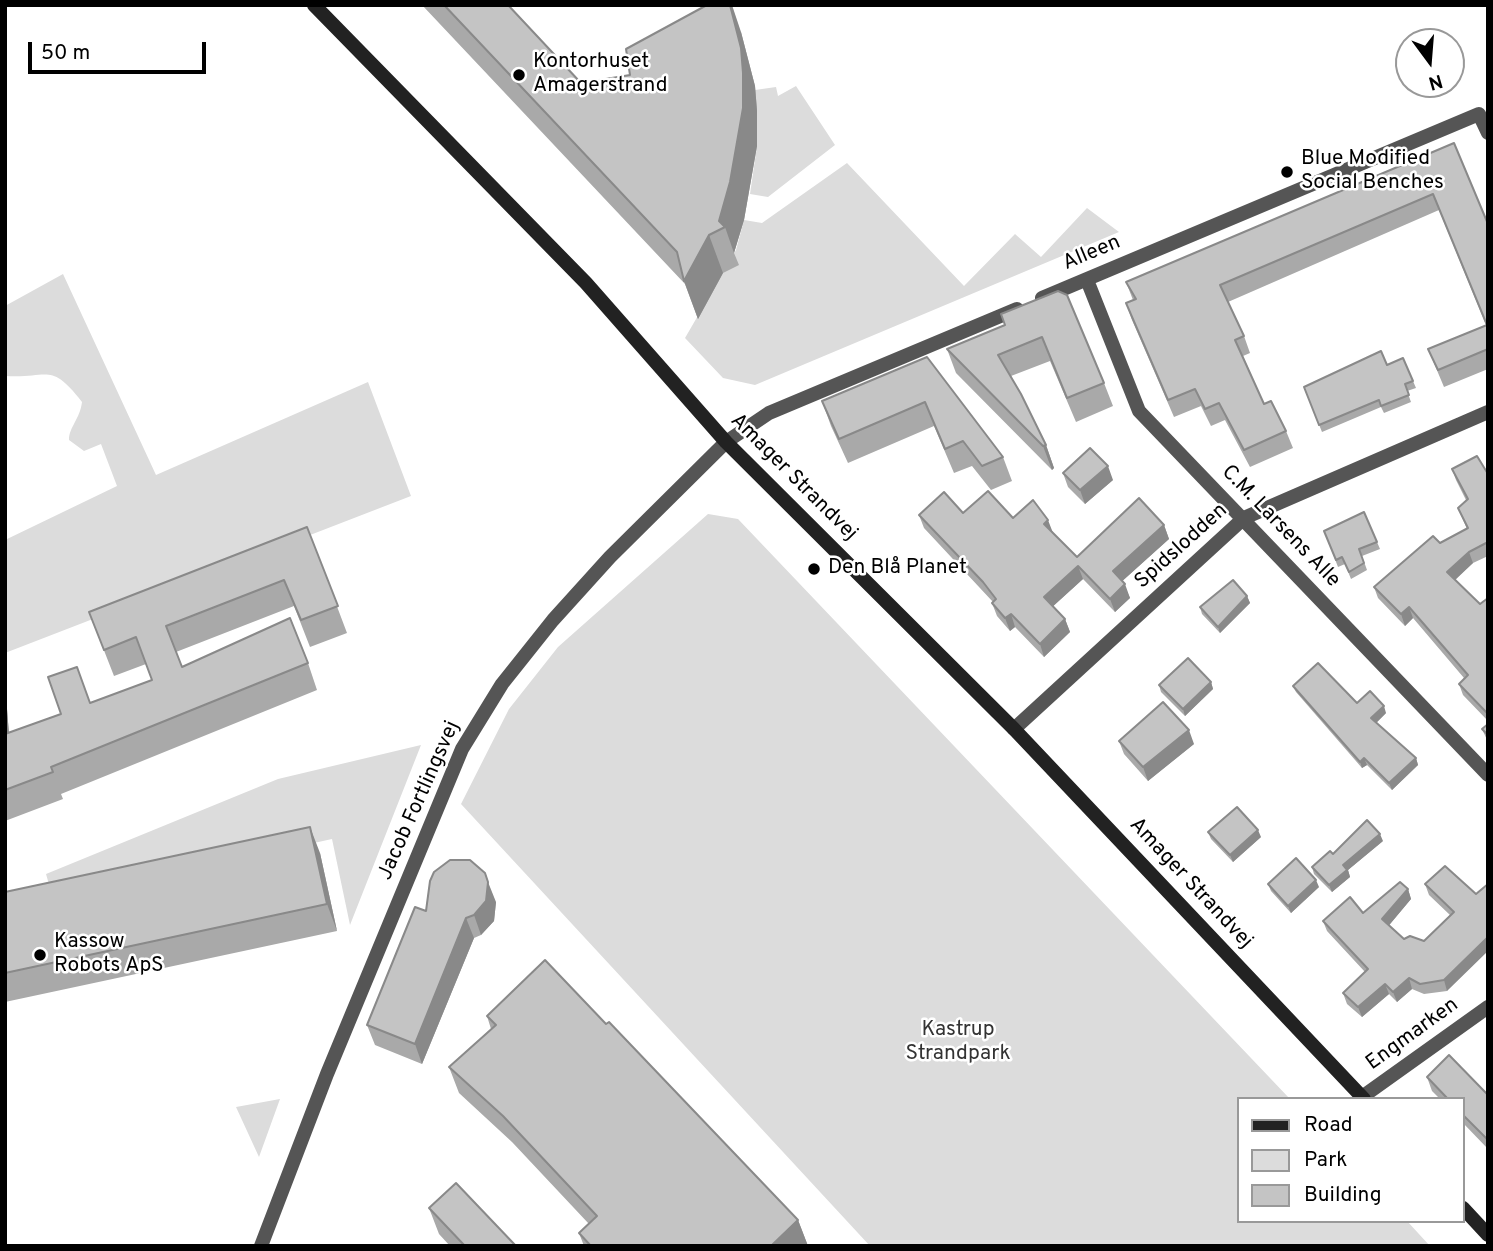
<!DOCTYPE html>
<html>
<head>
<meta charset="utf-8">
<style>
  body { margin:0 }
  #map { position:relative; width:1493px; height:1251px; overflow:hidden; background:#fff; font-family:Overpass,sans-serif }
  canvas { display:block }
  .frame { position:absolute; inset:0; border:7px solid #000; pointer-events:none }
  .legend { position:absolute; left:1237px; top:1097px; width:228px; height:126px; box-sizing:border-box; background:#fff; border:2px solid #999; margin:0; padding:9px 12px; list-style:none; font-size:21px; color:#000 }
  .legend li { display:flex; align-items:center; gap:14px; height:35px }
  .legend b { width:35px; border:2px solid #999 }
  .north { position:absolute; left:1395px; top:28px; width:70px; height:70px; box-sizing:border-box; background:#fff; border:2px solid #999; border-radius:50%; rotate:164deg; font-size:19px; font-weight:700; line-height:28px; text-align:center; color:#000 }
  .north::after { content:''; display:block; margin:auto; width:24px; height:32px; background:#000; clip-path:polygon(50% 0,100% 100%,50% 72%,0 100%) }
  .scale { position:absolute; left:28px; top:42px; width:178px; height:32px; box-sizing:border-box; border:4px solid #000; border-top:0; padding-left:9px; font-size:21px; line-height:24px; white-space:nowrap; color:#000; -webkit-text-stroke:5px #fff; paint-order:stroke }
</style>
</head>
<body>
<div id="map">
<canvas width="1493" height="1251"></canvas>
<div class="frame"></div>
<ul class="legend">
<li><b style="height:9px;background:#222"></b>Road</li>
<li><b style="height:19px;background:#dcdcdc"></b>Park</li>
<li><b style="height:19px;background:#c4c4c4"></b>Building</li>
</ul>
<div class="north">N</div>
<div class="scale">50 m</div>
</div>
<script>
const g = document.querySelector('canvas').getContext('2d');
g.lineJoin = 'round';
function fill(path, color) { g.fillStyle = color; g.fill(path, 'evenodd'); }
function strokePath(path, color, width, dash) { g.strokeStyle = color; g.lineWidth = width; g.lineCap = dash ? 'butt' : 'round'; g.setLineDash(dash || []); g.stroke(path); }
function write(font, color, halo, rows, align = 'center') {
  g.font = font + ' Overpass,sans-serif'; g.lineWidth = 5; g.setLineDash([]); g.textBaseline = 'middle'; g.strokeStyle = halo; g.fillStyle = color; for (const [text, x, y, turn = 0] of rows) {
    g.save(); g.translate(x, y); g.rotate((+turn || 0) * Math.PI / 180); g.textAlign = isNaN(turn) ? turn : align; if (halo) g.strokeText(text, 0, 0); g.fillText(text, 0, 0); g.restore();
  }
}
const green = new Path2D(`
  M796 86 835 145 768 197 750 194 757 146 755 90 776 87 778 96Z
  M847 163 964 286 1015 234 1041 257 1087 208 1119 232 755 385 723 378 685 338 736 250 744 220 762 223Z
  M63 274 156 475 368 382 411 496 5 653V540L117 486 101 444 84 451 69 440C69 427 80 419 82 402 50 361 49 379 5 376V306Z
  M708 514 738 519 1290 1099H1239V1221H1407L1430 1246H870L461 804 509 709 558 647Z
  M421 745 350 925 332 839 5 911 50 888 46 874 278 779Z
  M280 1099 259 1157 236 1107Z`);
const street = new Path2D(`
  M1087 280 1139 411 1488 775
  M1042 298 1479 114 1488 133
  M1014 729 1244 518 1488 412
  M1362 1097 1488 1007
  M261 1246 327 1074 462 749 502 684 553 620 610 557 726 442 769 413 1017 309`);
const secondary = new Path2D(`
  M314 5 586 283 726 442 1014 729 1364 1099
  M1463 1208 1488 1235`);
const wall = new Path2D(`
  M422 5H508L581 83 630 75 741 32 755 86 757 111V146L744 220 734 253 739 265 723 273 698 319 685 284Z
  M1454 143 1488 224V369L1444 387 1428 349 1486 325 1439 210 1228 302 1244 336 1250 353 1243 356 1264 404 1286 431 1293 448 1250 467 1225 420 1211 426 1201 406 1174 417 1132 320 1126 303 1133 300 1126 282Z
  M1058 291 1104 383 1113 406 1076 422 1050 361 1011 376 1046 445 1054 468 1052 470 956 373 947 349 1005 325Z
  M927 357 1003 457 1012 481 991 490 972 466 954 473 934 426 848 463 831 426 822 401Z
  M1387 365 1413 381 1416 388 1407 391 1411 402 1384 413 1381 407 1322 432 1304 387Z
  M1452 469 1488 474V556L1473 563 1455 579 1480 604 1488 598V721L1463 695 1459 684 1464 678 1413 618 1405 626 1378 598 1374 587 1467 529 1458 508 1466 500 1456 480Z
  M1063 473 1113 480 1085 504 1068 487Z
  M963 513 1013 518 1053 534 1077 557 1164 525 1169 539 1122 581 1130 598 1115 612 1083 579 1053 606 1065 619 1070 632 1044 657 1015 627 1010 631 997 616 992 603 993 602 924 528 919 515Z
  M307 527 347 633 310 647 294 606 176 652 182 667 308 663 317 690 61 794 63 799 5 821V704L7 709 9 733 61 714 77 667 90 703 152 680 146 664 114 676 89 612Z
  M1324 531 1377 542 1380 549 1362 556 1367 570 1351 579 1345 564 1338 567Z
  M1247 596 1250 603 1220 633 1202 614 1200 607Z
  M1211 682 1213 689 1185 716 1161 692 1159 685Z
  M1293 686 1357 703 1386 713 1376 723 1416 758 1418 765 1392 790 1367 765 1362 768 1296 692Z
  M1488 724V742L1482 729Z
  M1119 741 1194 744 1148 781 1124 754Z
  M1208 832 1261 837 1233 862 1211 839Z
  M1383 841 1348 870 1350 877 1332 892 1314 874 1312 867 1333 854Z
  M320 853 337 931 5 1002V892Z
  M1268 884 1319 887 1291 913 1271 891Z
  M1425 884 1476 894 1447 991 1424 994 1412 989 1397 1002 1389 994 1362 1017 1347 1004 1343 993 1365 972 1327 931 1323 921 1363 913 1408 889 1411 899 1389 925 1404 939 1424 941 1450 915 1429 895Z
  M496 902 494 921 481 935 474 938 422 1064 375 1045 367 1025 426 911Z
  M487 1016 606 1024 798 1220 808 1246H584L579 1233 589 1224 512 1142 459 1093 449 1067 491 1029Z
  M1427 1077 1488 1095V1149L1463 1123V1099H1440L1432 1091Z
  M429 1208 516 1246H450L439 1234Z`);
const shadedWall = new Path2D(`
  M730 5H732L741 32 755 86 757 111V146L744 220 734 253 725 227 719 221Z
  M709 235 723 273 698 319 684 281Z
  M1046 445 1054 468 1052 470 1043 446Z
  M1108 466 1113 480 1085 504 1080 490Z
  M1048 520 1053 533 1044 524Z
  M1164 525 1169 539 1118 585 1113 571Z
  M1469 552 1473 563 1452 583 1447 572Z
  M1078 566 1083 579 1049 610 1044 597Z
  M1125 584 1130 598 1115 612 1110 599Z
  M1247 596 1250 603 1220 633 1218 627Z
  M1409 607 1413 618 1405 626 1401 614Z
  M1011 614 1015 627 1010 631 1005 618Z
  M1065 619 1070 632 1044 657 1040 644Z
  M1211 682 1213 689 1185 716 1183 709Z
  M5 704 7 709 11 762 5 745Z
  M1384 706 1386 713 1374 725 1371 718Z
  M1189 730 1194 744 1148 781 1143 767Z
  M1364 758 1367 765 1362 768 1360 762Z
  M1416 758 1418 765 1392 790 1389 783Z
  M310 827 320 853 337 931 327 904Z
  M1258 830 1261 837 1233 862 1230 855Z
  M1380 834 1383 841 1348 870 1350 877 1332 892 1329 885 1343 865Z
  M1316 880 1319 887 1291 913 1288 906Z
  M488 882 496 902 494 921 481 935 474 915Z
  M1408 889 1411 899 1386 929 1382 919Z
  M466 918 474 938 422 1064 415 1044Z
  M1488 937V951L1447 991 1444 980Z
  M1409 978 1412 989 1397 1002 1393 992Z
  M1385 984 1389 994 1362 1017 1358 1007Z
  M798 1220 808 1246H771Z`);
const building = new Path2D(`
  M444 5H508L581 83 630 75 626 49 707 5H730L741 48 743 73V108L730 182 719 221 725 227 709 235 684 281 677 252Z
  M1454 143 1488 224V349L1438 370 1428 349 1487 325 1433 194 1220 285 1244 336 1235 340 1264 404 1271 401 1286 431 1244 450 1219 403 1205 409 1195 389 1168 400 1126 303 1136 299 1126 282Z
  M1058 291 1067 295 1104 383 1067 398 1042 337 998 355 1021 394 1046 445 1043 446 947 349 1005 325 1001 314Z
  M1381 351 1387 365 1403 358 1413 381 1405 384 1409 395 1381 406 1379 400 1319 425 1304 387Z
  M927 357 1003 457 982 466 963 441 945 449 925 402 839 439 822 401Z
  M1090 448 1108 466 1080 490 1063 473Z
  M1477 456 1488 474V542L1469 552 1447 572 1480 604 1488 598V714L1459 684 1468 675 1409 607 1401 614 1374 587 1433 536 1440 543 1468 528 1458 508 1468 499 1452 469Z
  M988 491 1013 518 1033 500 1048 520 1044 524 1077 557 1139 498 1164 525 1113 571 1125 584 1110 599 1078 566 1044 597 1065 619 1040 644 1011 614 1005 618 992 603 996 599 983 582 919 515 944 492 963 513Z
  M1364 512 1377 542 1359 549 1364 563 1349 572 1342 557 1336 560 1324 531Z
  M307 527 338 606 301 620 284 580 166 626 182 667 290 618 308 663 51 767 53 772 5 790V734L61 714 48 677 77 667 90 703 152 680 136 637 104 650 89 612Z
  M1233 580 1247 596 1218 627 1200 607Z
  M1188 658 1211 682 1183 709 1159 685Z
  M1318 663 1357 703 1370 691 1384 706 1371 718 1416 758 1389 783 1364 758 1360 762 1293 686Z
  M1163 702 1189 730 1143 767 1119 741Z
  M1488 724V735L1482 729Z
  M1237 807 1258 830 1230 855 1208 832Z
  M1367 820 1380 834 1343 865 1347 870 1329 885 1312 867 1330 851 1333 854Z
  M310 827 327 904 5 973V892Z
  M1296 858 1316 880 1288 906 1268 884Z
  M450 860H470L485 873 488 882 486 901 474 915 466 918 415 1044 367 1025 415 907 426 911 430 881 434 872Z
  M1445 866 1476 894 1488 884V937L1444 980 1420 984 1409 978 1393 992 1385 984 1358 1007 1343 993 1368 969 1323 921 1350 897 1363 913 1400 882 1408 889 1382 919 1404 939 1410 936 1424 941 1454 912 1425 884Z
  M545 960 606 1024 609 1022 798 1220 771 1246H591L579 1233 597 1216 503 1116 449 1067 496 1025 487 1016Z
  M1449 1055 1488 1095V1140L1463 1115V1099H1448L1427 1077Z
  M456 1183 516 1246H465L429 1208Z`);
const markers = [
  [519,75,7,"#000"],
  [1287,172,7,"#000"],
  [814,569,7,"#000"],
  [40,955,7,"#000"]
];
const poiNames = [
  ["Kontorhuset",533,63],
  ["Amagerstrand",533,87],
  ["Blue Modified",1301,160],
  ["Social Benches",1301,184],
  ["Den Blå Planet",828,569],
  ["Kassow",54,943],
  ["Robots ApS",54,967]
];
const streetNames = [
  ["Alleen",1092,254,-23],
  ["Amager Strandvej",793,478,45],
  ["C.M. Larsens Alle",1280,527,46],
  ["Spidslodden",1182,547,-42],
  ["Jacob Fortlingsvej",420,801,-66],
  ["Amager Strandvej",1190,884,47],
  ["Engmarken",1413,1035,-36]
];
const parkNames = [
  ["Kastrup",958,1031],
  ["Strandpark",958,1055]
];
fill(green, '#dcdcdc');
strokePath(street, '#555', 14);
strokePath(secondary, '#222', 14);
fill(wall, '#a9a9a9');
fill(shadedWall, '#898989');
fill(building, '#c4c4c4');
strokePath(building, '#898989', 2);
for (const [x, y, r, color] of markers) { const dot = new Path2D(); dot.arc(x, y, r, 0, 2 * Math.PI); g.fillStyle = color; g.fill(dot); strokePath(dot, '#fff', 2.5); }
write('21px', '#000', '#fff', poiNames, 'left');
write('21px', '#000', '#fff', streetNames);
write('21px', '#333', '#fff', parkNames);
</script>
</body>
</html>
